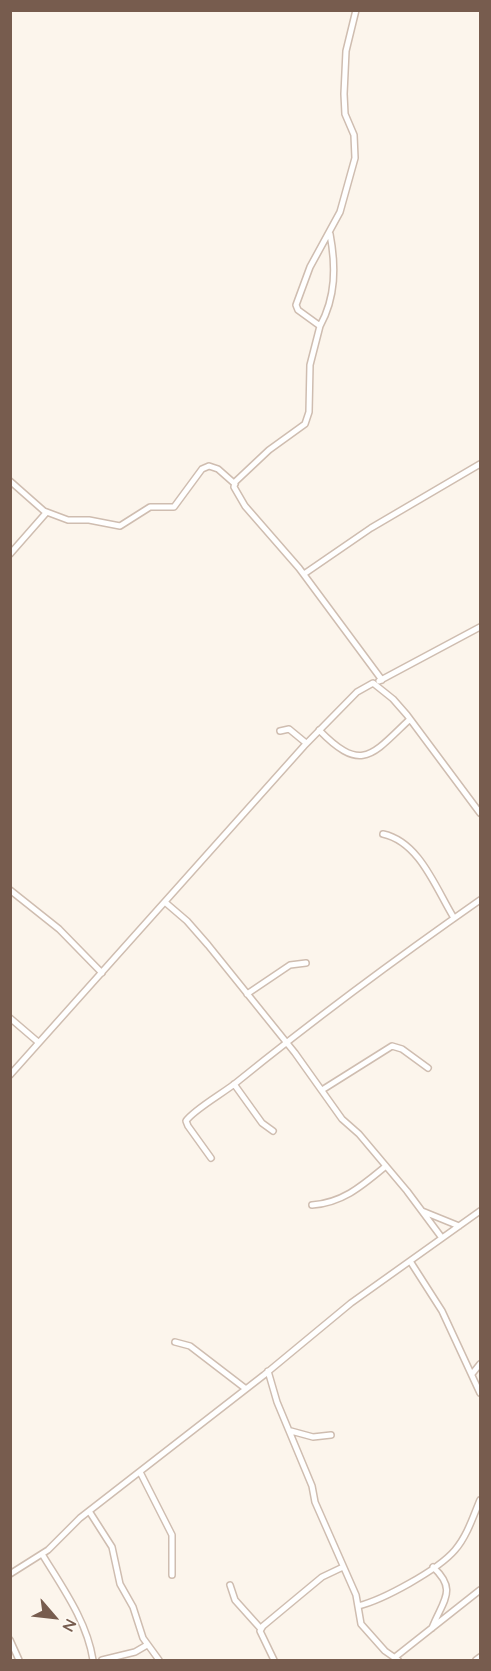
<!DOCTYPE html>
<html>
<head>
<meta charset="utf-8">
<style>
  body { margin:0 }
  #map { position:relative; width:491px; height:1671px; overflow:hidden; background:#fcf5ec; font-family:Quicksand,sans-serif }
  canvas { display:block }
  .frame { position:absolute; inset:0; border:12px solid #775c4e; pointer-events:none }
  .north { position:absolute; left:24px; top:1587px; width:60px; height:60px; -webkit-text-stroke:4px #fef9f2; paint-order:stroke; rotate:118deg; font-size:16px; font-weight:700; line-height:24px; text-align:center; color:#775c4e }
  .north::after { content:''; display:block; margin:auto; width:21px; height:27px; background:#775c4e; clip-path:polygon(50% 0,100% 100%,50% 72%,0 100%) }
</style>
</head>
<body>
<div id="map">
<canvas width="491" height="1671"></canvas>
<div class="frame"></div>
<div class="north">N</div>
</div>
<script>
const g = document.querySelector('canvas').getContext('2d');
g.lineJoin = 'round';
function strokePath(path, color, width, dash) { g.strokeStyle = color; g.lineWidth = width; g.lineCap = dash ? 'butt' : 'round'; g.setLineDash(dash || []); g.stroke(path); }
const street = new Path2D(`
  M356 10 346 51 344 94 345 114 354 135 355 158 340 212 310 267 296 305 298 310 320 326 310 365 309 412 305 424 269 450 235 482 234 487 245 506 299 568 382 680
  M320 326C336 297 336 266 330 234
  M10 481 44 511 68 520H89L120 526 150 507H174L202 469 209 466 218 469 235 484
  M10 554 46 513
  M304 574 371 528 480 464
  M379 681 480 627
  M319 730C362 774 372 755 410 719
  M280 731 289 729 306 743
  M383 834C420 842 436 889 454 918
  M10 890 59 929 102 973
  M166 903 187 921 208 945 295 1053 342 1119 359 1134 407 1191 442 1238
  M247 994 290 965 306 963
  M10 1018 38 1042
  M10 1075 304 746 357 692 373 683 393 699 407 715 480 813
  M234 1084 262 1123 273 1131
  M322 1090 392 1046 402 1049 428 1068
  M211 1158 188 1126 186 1121C193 1110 225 1092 237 1082 316 1018 397 958 480 900
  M312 1205C343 1203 363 1185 386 1166
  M422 1211 459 1226
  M410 1261 442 1311 480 1393
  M175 1342 190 1346 246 1389
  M268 1371 277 1402 312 1486 315 1502 356 1595 361 1624 385 1651 398 1660
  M472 1374 480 1364
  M291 1431 313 1437 331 1435
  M140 1472 172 1535V1575
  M89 1511 112 1547 120 1584 133 1607 143 1638 159 1660
  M42 1554C62 1587 87 1621 93 1660
  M10 1574 48 1550 80 1518 264 1375 351 1303 480 1211
  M230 1585 235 1600 261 1629
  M358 1606C383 1600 438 1570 455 1550 467 1536 473 1517 480 1500
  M432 1628C443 1600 458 1590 433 1567
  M10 1640 19 1660
  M394 1658 480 1590
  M102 1660 135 1652 147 1645
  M274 1660 260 1631 263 1626 322 1577 343 1567
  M476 1660 480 1657`);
strokePath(street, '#cfbdb0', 8);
strokePath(street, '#fff', 5);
</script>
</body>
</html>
